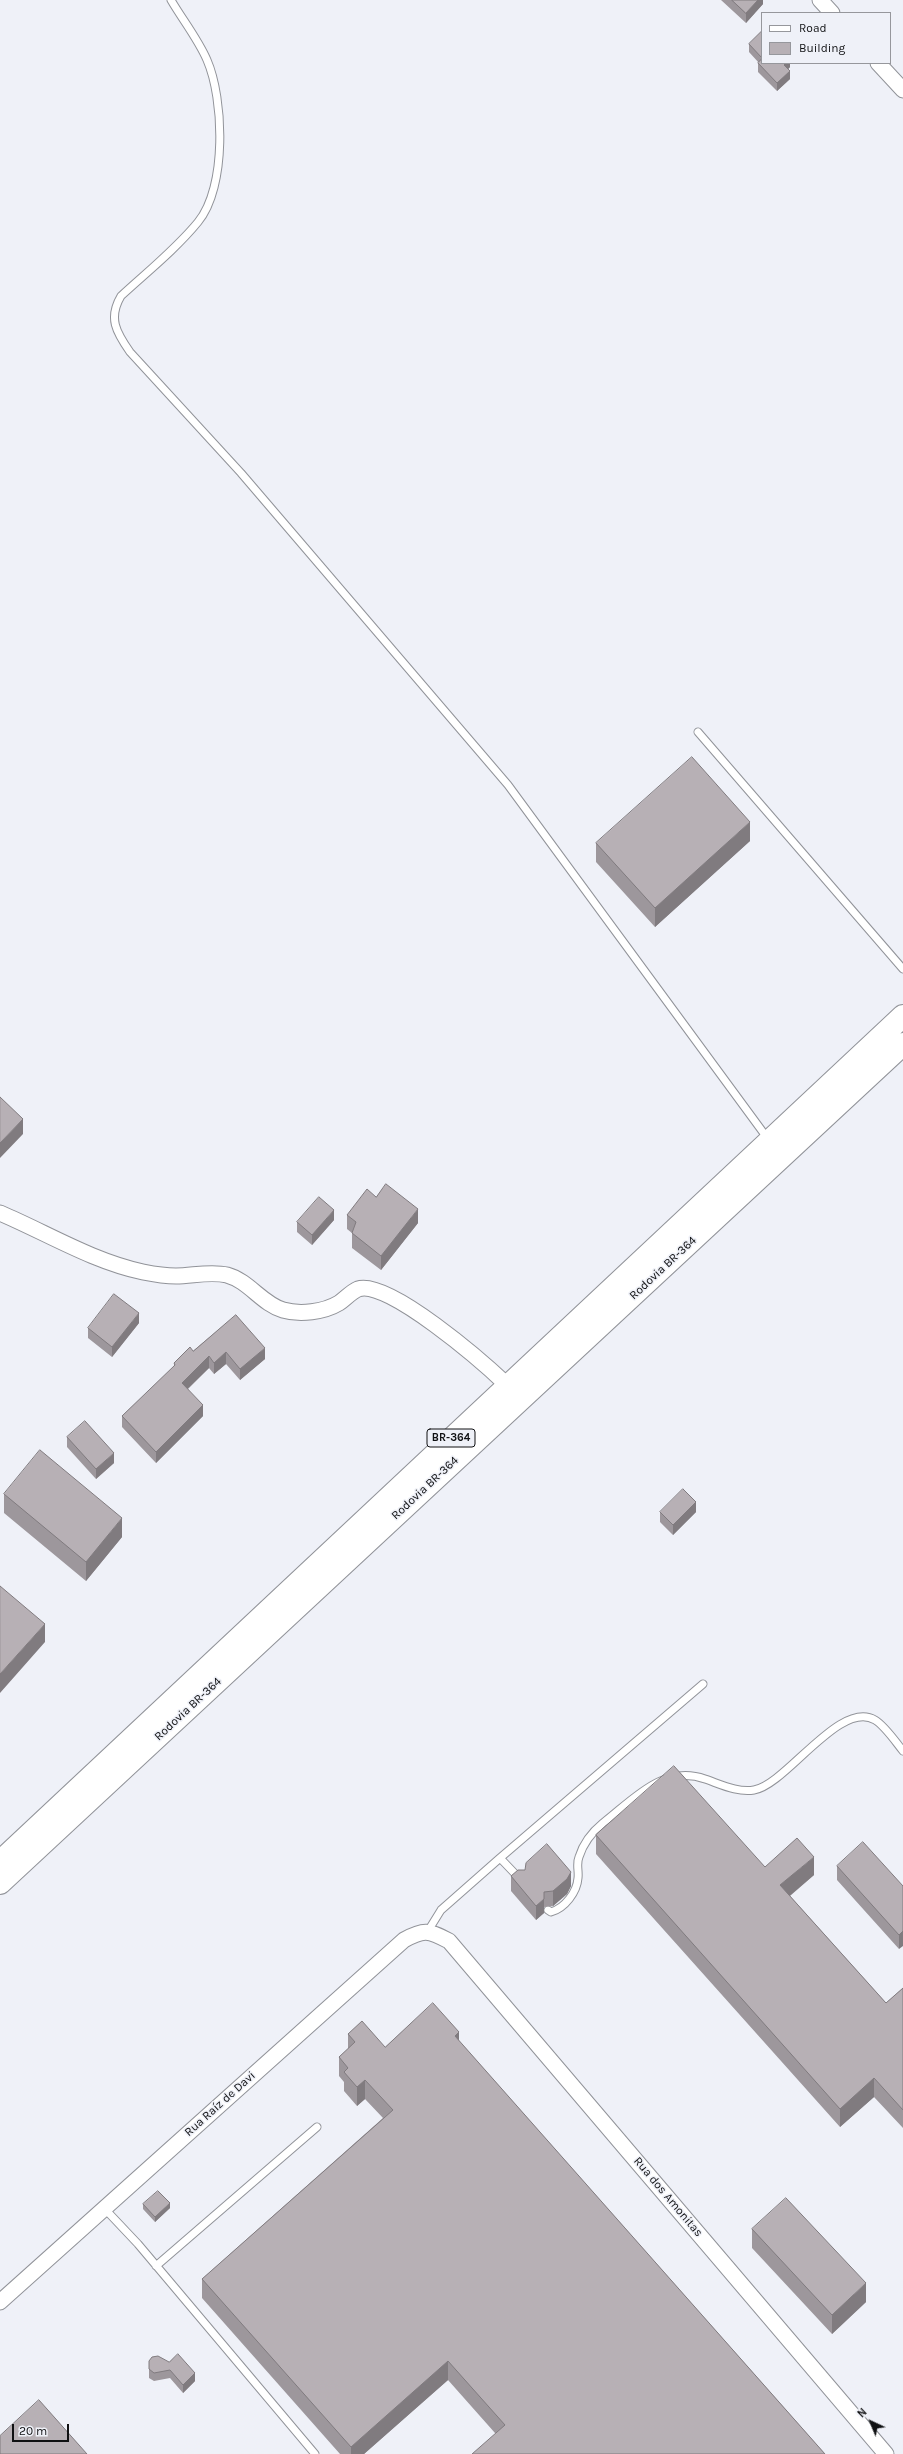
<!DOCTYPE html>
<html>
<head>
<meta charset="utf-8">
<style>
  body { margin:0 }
  #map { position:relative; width:903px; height:2454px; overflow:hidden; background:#eff1f8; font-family:Karla,sans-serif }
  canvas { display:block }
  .legend { position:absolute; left:761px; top:12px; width:130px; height:52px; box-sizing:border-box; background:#eff1f8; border:1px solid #96979c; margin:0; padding:5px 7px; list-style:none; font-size:12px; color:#101113 }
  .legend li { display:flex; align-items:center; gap:8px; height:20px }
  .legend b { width:20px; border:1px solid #96979c }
  .north { position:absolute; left:851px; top:2402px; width:40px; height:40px; -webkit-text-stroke:3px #eff1f8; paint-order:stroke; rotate:316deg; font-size:11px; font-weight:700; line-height:16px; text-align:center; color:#101113 }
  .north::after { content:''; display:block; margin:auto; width:14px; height:18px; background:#101113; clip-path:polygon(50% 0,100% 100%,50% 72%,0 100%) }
  .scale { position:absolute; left:12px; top:2424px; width:57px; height:18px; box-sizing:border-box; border:2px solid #101113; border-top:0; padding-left:5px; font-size:12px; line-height:14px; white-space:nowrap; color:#101113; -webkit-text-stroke:3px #eff1f8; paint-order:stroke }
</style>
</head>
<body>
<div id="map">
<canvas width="903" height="2454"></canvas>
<ul class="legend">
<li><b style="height:5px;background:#fff"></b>Road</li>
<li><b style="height:11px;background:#b7b0b5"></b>Building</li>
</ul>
<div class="north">N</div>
<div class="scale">20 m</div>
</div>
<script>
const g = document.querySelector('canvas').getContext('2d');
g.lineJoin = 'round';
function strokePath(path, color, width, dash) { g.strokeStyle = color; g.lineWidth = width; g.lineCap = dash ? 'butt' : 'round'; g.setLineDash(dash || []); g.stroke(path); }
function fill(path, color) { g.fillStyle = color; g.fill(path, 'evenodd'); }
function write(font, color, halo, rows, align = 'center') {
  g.font = font + ' Karla,sans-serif'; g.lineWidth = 3; g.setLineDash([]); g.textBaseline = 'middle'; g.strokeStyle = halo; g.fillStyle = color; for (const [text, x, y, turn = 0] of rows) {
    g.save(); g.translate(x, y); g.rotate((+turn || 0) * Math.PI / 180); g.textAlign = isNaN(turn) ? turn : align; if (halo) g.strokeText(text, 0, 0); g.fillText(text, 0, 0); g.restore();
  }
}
const service = new Path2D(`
  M171 0C182 19 198 39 207 60 224 99 227 187 198 222 176 249 147 272 121 296 108 318 116 332 130 352L241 473 508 785 768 1139
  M698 732 903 969
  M500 1858 703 1684
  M548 1910 551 1912C565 1908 577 1892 578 1878 579 1871 576 1864 579 1857 583 1844 592 1832 603 1823 633 1800 663 1764 705 1779 720 1784 738 1793 754 1790 786 1785 840 1699 875 1720 885 1726 895 1741 903 1751
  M428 1931 441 1910 500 1858 521 1880
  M104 2208 138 2244 315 2454
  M156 2266 317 2127`);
const minor = new Path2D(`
  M820 0 832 13
  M878 63 903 90
  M0 1213C47 1233 92 1261 143 1272 153 1274 164 1276 176 1276 192 1276 210 1271 227 1275 249 1281 262 1304 283 1310 300 1315 324 1312 339 1303 345 1299 351 1292 358 1289 387 1278 485 1364 507 1385
  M0 2302 404 1940C424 1929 428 1930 449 1941L886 2454`);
const trunk = new Path2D(`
  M0 1862 903 1016
  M0 1883 903 1044`);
const wall = new Path2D(`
  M721 0H763V4L746 23Z
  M762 31V63H790V67L788 69 790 79 777 91 758 72V63H759L749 52V44Z
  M750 841 655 927 596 862V843Z
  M376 1197 418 1223 381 1270 352 1248V1233L347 1229V1215Z
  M334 1220 312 1245 297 1232V1222Z
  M236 1315 265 1359 240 1380 226 1364 214 1374 209 1368 188 1389 203 1416 156 1463 122 1427V1416L174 1367V1363L193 1351Z
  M139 1323 112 1357 88 1338V1328Z
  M67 1437 114 1463 96 1479 67 1447Z
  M4 1494 122 1537 86 1581 4 1513Z
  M660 1512H696L673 1535 660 1522Z
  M596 1835 765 1867 814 1875 790 1896 886 2003 903 1988V2128L874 2097 840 2127 596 1854Z
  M837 1866 903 1886 899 1949 837 1880Z
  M511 1876 571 1886 567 1894 553 1906 544 1907V1913L536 1920 511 1891Z
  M348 2034 385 2047 459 2041 825 2454 495 2433 448 2380 364 2454H340L202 2298V2279L383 2118 365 2099 357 2106 344 2091V2082L339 2076V2057L348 2049Z
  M143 2204 170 2208 155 2222 143 2209Z
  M752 2229 866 2302 832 2334 752 2248Z
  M149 2361 195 2381 183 2393 170 2378 154 2381 149 2378Z`);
const shadedWall = new Path2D(`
  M758 0H763V4L746 23V13Z
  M786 63H790V67L784 74V65Z
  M790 71V79L777 91V83Z
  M750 822V841L655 927V908Z
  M23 1119V1134L0 1158V1143Z
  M418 1209V1223L381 1270V1256Z
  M334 1210V1220L312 1245V1235Z
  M139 1313V1323L112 1357V1347Z
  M265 1348V1359L240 1380V1369Z
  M226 1352V1364L214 1374V1363Z
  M209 1356V1368L182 1394V1383Z
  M203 1405V1416L156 1463V1452Z
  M114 1453V1463L96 1479V1469Z
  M696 1502V1512L673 1535V1525Z
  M122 1518V1537L86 1581V1562Z
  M45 1624V1642L0 1693V1674Z
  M814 1857V1875L780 1904V1885Z
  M571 1872V1886L567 1894 553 1906V1891Z
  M544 1899V1913L536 1920V1906Z
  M903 1931V1946L899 1949V1935Z
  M459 2032V2051L455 2036Z
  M874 2078V2097L840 2127V2109Z
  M365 2080V2099L357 2106V2087Z
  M170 2203V2208L155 2222V2217Z
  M866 2283V2302L832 2334V2315Z
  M448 2361V2380L364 2454H351V2447Z
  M195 2373V2381L183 2393V2385Z`);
const building = new Path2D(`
  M732 0H758L746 13Z
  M762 31V58L749 44Z
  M762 59V63H786L784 65 790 71 777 83 758 63Z
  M692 757 750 822 655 908 596 843Z
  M0 1097 23 1119 0 1143Z
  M386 1184 418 1209 381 1256 352 1233 356 1222 347 1215 367 1189 376 1197Z
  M319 1197 334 1210 312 1235 297 1222Z
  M114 1294 139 1313 112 1347 88 1328Z
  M236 1315 265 1348 240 1369 226 1352 214 1363 209 1356 182 1383 203 1405 156 1452 122 1416 175 1365 174 1363 190 1347 193 1351Z
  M85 1421 114 1453 96 1469 67 1437Z
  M40 1450 122 1518 86 1562 4 1494Z
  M683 1489 696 1502 673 1525 660 1512Z
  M0 1586 45 1624 0 1674Z
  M674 1766 765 1867 797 1838 814 1857 780 1885 886 2003 903 1988V2110L874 2078 840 2109 596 1835Z
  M863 1842 903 1886V1931L899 1935 837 1866Z
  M547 1844 571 1872 567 1879 553 1891 544 1892V1899L536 1906 511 1876 518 1870H525L526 1863Z
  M433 2003 459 2032 455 2036 825 2454H472L505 2425 448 2361 351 2447 202 2279 393 2110 365 2080 357 2087 344 2072 348 2068 339 2057 355 2042 348 2034 362 2021 385 2047Z
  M158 2191 170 2203 155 2217 143 2204Z
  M786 2198 866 2283 832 2315 752 2229Z
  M178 2354 195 2373 183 2385 170 2370 154 2373 149 2369V2361L152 2357 158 2356 169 2362Z
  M39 2400 87 2454H0V2436Z`);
const shields = [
  [451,1438,48]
];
const shieldNames = [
  ["BR-364",451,1438]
];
const streetNames = [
  ["Rodovia BR-364",663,1268,-43],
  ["Rodovia BR-364",425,1488,-43],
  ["Rodovia BR-364",188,1709,-43],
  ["Rua Raíz de Davi",220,2104,-42],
  ["Rua dos Amonitas",668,2197,50]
];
strokePath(service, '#919399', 9);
strokePath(minor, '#919399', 17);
strokePath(trunk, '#919399', 24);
strokePath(service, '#fff', 7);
strokePath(minor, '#fff', 15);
strokePath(trunk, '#fff', 22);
fill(wall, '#9d979c');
fill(shadedWall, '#807b7f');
fill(building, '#b7b0b5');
strokePath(building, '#807b7f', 1);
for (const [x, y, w] of shields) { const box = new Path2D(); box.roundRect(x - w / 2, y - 9, w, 18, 3); g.fillStyle = '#eff1f8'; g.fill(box); strokePath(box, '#101113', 1); }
write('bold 11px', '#101113', null, shieldNames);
write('12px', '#101113', '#eff1f8', streetNames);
</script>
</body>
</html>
